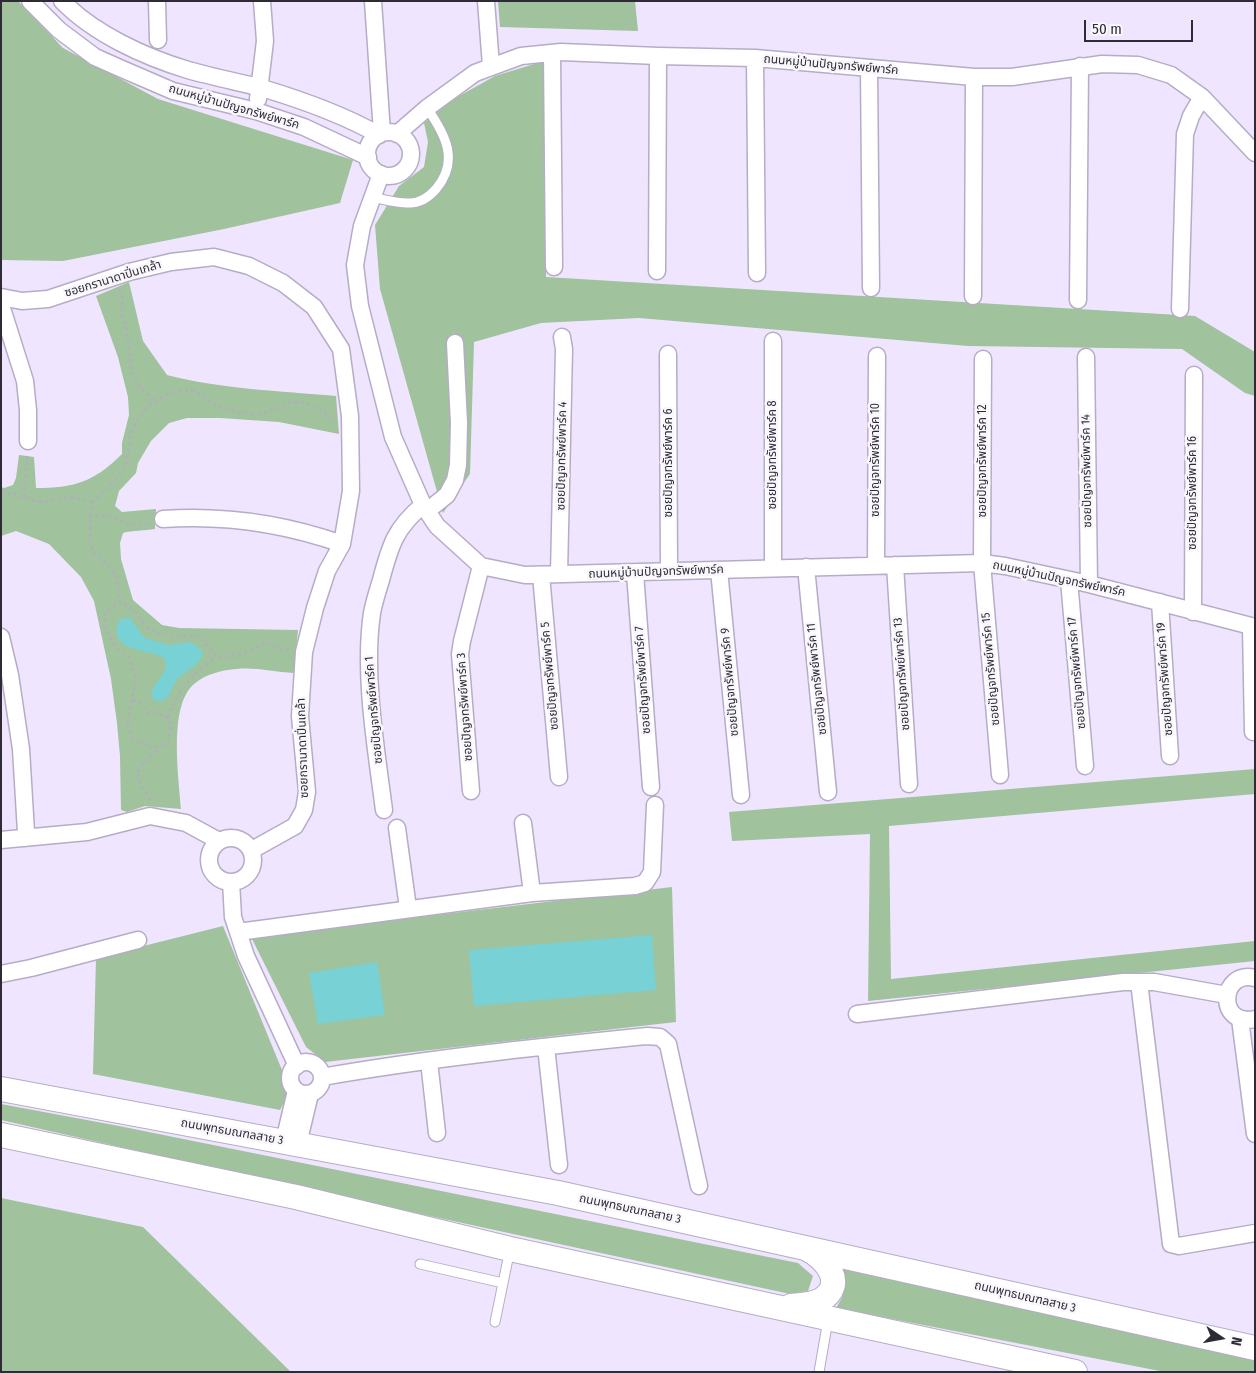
<!DOCTYPE html>
<html>
<head>
<meta charset="utf-8">
<style>
  body { margin:0 }
  #map { position:relative; width:1256px; height:1373px; overflow:hidden; background:#f0e5ff; font-family:"Fira Sans Condensed",sans-serif }
  canvas { display:block }
  .frame { position:absolute; inset:0; border:2px solid #2f2b34; pointer-events:none }
  .north { position:absolute; left:1196px; top:1313px; width:50px; height:50px; -webkit-text-stroke:4px #f9f7fc; paint-order:stroke; rotate:102deg; font-size:14px; font-weight:700; line-height:20px; text-align:center; color:#2f2b34 }
  .north::after { content:''; display:block; margin:auto; width:18px; height:22px; background:#2f2b34; clip-path:polygon(50% 0,100% 100%,50% 72%,0 100%) }
  .scale { position:absolute; left:1084px; top:20px; width:109px; height:22px; box-sizing:border-box; border:2px solid #2f2b34; border-top:0; padding-left:6px; font-size:15px; line-height:18px; white-space:nowrap; color:#2f2b34; -webkit-text-stroke:4px #f9f7fc; paint-order:stroke }
</style>
</head>
<body>
<div id="map">
<canvas width="1256" height="1373"></canvas>
<div class="frame"></div>
<div class="north">N</div>
<div class="scale">50 m</div>
</div>
<script>
const g = document.querySelector('canvas').getContext('2d');
g.lineJoin = 'round';
function fill(path, color) { g.fillStyle = color; g.fill(path, 'evenodd'); }
function strokePath(path, color, width, dash) { g.strokeStyle = color; g.lineWidth = width; g.lineCap = dash ? 'butt' : 'round'; g.setLineDash(dash || []); g.stroke(path); }
function write(font, color, halo, rows, align = 'center') {
  g.font = font + ' "Fira Sans Condensed","Noto Sans Thai",sans-serif'; g.lineWidth = 5; g.setLineDash([]); g.textBaseline = 'middle'; g.strokeStyle = halo; g.fillStyle = color; for (const [text, x, y, turn = 0] of rows) {
    g.save(); g.translate(x, y); g.rotate((+turn || 0) * Math.PI / 180); g.textAlign = isNaN(turn) ? turn : align; if (halo) g.strokeText(text, 0, 0); g.fillText(text, 0, 0); g.restore();
  }
}
const green = new Path2D(`
  M1 1H18L63 48 158 99 353 160 340 203 224 229 63 261 1 260Z
  M498 1H635L638 31 500 27Z
  M544 61 546 277 1195 316 1255 352V396L1245 393 1182 349 968 346 639 318 541 323 474 342 470 474 443 513 380 289 375 225 399 186 424 167 428 142 424 123 452 100 495 76Z
  M129 282 143 341 167 375C221 389 280 391 336 396L339 434 279 422 220 418H187L169 423 151 441 138 463 136 473 119 491 115 506 122 512 156 509 155 529C144 531 133 530 123 533L120 543 121 559 133 600 162 625 179 628 298 630 294 673C275 672 255 667 237 669 222 670 206 674 194 684 168 706 179 778 181 809L145 806 127 812 121 810 120 756 117 723 111 679 94 601 81 577 49 544 16 531 1 536V487L4 488 13 485 16 478 19 455 34 457 36 488C74 488 94 482 122 454V443L129 415 128 397 118 357 96 296Z
  M1255 769V794L889 826 891 979 1255 941V961L868 1001 870 834 732 841 729 812Z
  M672 887 676 1022 325 1062 306 1047 251 937Z
  M223 926 284 1075 283 1084 287 1097 280 1110 93 1074 96 958Z
  M1 1104 119 1126 798 1263 813 1276 808 1291 790 1294 310 1190 1 1120Z
  M1 1198 143 1227 291 1372H1Z
  M842 1265 1130 1333 1255 1360V1372H1165L836 1308C847 1291 846 1285 842 1265Z`);
const water = new Path2D(`
  M129 617 145 638 169 645 189 642 196 645 203 652C200 668 185 669 176 681 171 688 172 693 164 701H155L151 695C153 683 166 675 166 663 167 647 104 658 119 620Z
  M652 935 656 990 474 1006 469 950Z
  M377 962 385 1015 318 1024 309 973Z`);
const path = new Path2D(`
  M120 290 123 301 121 313 126 325 132 372 139 385 154 401
  M1 494C14 490 23 499 36 501 47 503 57 498 67 497 75 497 83 500 91 502L90 541 94 552 116 574 121 602
  M24 497 27 456
  M91 502C101 493 117 482 123 470 129 457 128 443 133 429 140 407 169 387 193 391 202 393 205 399 212 403 220 408 242 413 252 414 265 414 273 410 284 405 304 396 320 410 335 422
  M89 516C116 510 125 532 150 523
  M133 700 140 703 148 713H157L168 718 172 726 168 742C153 751 147 746 133 739L127 725 136 677 129 658 116 647 105 628V612L121 602 135 611 147 627 159 634 201 637 216 657 237 656 267 642 278 648 290 650
  M168 717C178 690 192 674 216 657
  M151 800 142 787 137 773C143 762 152 756 160 747`);
const service = new Path2D(`
  M371 197C383 199 398 204 410 203 421 203 429 197 436 189 460 161 445 134 427 108
  M420 1264 503 1283
  M495 1322 510 1249
  M819 1372 828 1320`);
const minor = new Path2D(`
  M30 1 59 30 95 57 122 69 173 91 256 111 304 127 368 157
  M62 1C94 34 145 57 188 70 213 77 238 82 262 88 302 100 342 114 379 135
  M157 1 158 40
  M373 1 382 133
  M486 1 491 66
  M552 53 554 267
  M755 58 757 273
  M869 68 871 288
  M258 99 265 41 262 1
  M367 154a22 22 0 1 1 44 0a22 22 0 1 1-44 0Z
  M397 134 427 108 475 73 521 56 561 52 658 56 755 58 974 77H1012L1102 64 1138 65 1171 75 1202 97 1255 153
  M381 174 362 226 355 265 360 306 393 437 423 505 437 526 481 566 525 575 982 563 1005 566 1089 584 1255 627
  M657 271 658 56
  M973 296 974 77
  M1 297 22 301 48 299 129 272 171 262 214 257 249 266 283 283 314 307 341 349 350 416 351 491 342 544 327 571 315 608 304 652 300 716 307 792 304 810 295 826 252 850
  M1078 300 1080 66
  M1 305 25 381 28 410V441
  M1180 309 1185 134 1191 116 1202 97
  M773 341V568
  M668 354 669 571
  M1086 357 1089 584
  M983 359 982 563 1000 775
  M427 511 447 495 455 480 458 465 459 423 455 343
  M163 519C223 515 285 524 342 544
  M876 565 877 356
  M895 565 909 784
  M806 567 828 792
  M719 570 741 795
  M635 573 651 787
  M559 574 564 349 562 337
  M541 575 559 777
  M1069 580 1085 766
  M1160 602 1170 756
  M1193 612 1194 375
  M1251 627 1253 732
  M1 637 10 675 21 749 26 832 25 838
  M471 791 460 654 462 641 481 566
  M384 810C376 748 363 674 372 613 374 602 378 590 381 580 390 546 395 528 423 505
  M523 823 532 893
  M397 828 408 908
  M209 860a22 22 0 1 1 44 0a22 22 0 1 1-44 0Z
  M1 840 87 832 150 816 186 823 219 841
  M231 882 233 917 246 956 297 1066
  M238 932 532 893 635 886 645 883 652 872 655 805
  M1 974 31 968 138 940
  M1255 978C1220 969 1216 1027 1255 1019
  M1139 982 1171 1244 1179 1246 1255 1233
  M857 1014 1123 982H1154L1227 995
  M1240 1019 1255 1134
  M546 1047 559 1165
  M429 1061 437 1133
  M290 1078a16 16 0 1 1 32 0a16 16 0 1 1-32 0Z
  M322 1077C430 1058 539 1047 647 1036L660 1037 668 1044 699 1186
  M284 1141 296 1091
  M298 1144 310 1094`);
const secondary = new Path2D(`
  M1 1089 558 1193 1255 1348
  M1 1135 296 1197 510 1249 1075 1372
  M791 1306C801 1305 812 1305 821 1300 847 1284 826 1258 807 1249`);
const streetNames = [
  ["ถนนหมู่บ้านปัญจทรัพย์พาร์ค",831,65,5],
  ["ถนนหมู่บ้านปัญจทรัพย์พาร์ค",234,107,16],
  ["ซอยกรานาดาปิ่นเกล้า",113,279,-17],
  ["ซอยปัญจทรัพย์พาร์ค 8",773,455,-90],
  ["ซอยปัญจทรัพย์พาร์ค 4",562,456,-89],
  ["ซอยปัญจทรัพย์พาร์ค 10",876,460,-90],
  ["ซอยปัญจทรัพย์พาร์ค 12",983,461,-90],
  ["ซอยปัญจทรัพย์พาร์ค 6",669,463,-90],
  ["ซอยปัญจทรัพย์พาร์ค 14",1087,471,-91],
  ["ซอยปัญจทรัพย์พาร์ค 16",1193,493,-90],
  ["ถนนหมู่บ้านปัญจทรัพย์พาร์ค",656,572,-2],
  ["ถนนหมู่บ้านปัญจทรัพย์พาร์ค",1059,579,12],
  ["ซอยปัญจทรัพย์พาร์ค 15",991,669,-95],
  ["ซอยปัญจทรัพย์พาร์ค 17",1077,673,-95],
  ["ซอยปัญจทรัพย์พาร์ค 13",902,674,-94],
  ["ซอยปัญจทรัพย์พาร์ค 5",550,676,-95],
  ["ซอยปัญจทรัพย์พาร์ค 11",817,679,-96],
  ["ซอยปัญจทรัพย์พาร์ค 19",1165,679,-94],
  ["ซอยปัญจทรัพย์พาร์ค 7",643,680,-94],
  ["ซอยปัญจทรัพย์พาร์ค 9",730,682,-95],
  ["ซอยปัญจทรัพย์พาร์ค 3",465,707,-94],
  ["ซอยปัญจทรัพย์พาร์ค 1",374,710,-95],
  ["ซอยกรานาดาปิ่นเกล้า",303,748,-92],
  ["ถนนพุทธมณฑลสาย 3",232,1132,10],
  ["ถนนพุทธมณฑลสาย 3",630,1209,12],
  ["ถนนพุทธมณฑลสาย 3",1025,1297,13]
];
fill(green, '#a0c29d');
fill(water, '#77d1d5');
strokePath(service, '#b6acc5', 11);
strokePath(minor, '#b6acc5', 19);
strokePath(secondary, '#b6acc5', 26);
strokePath(path, '#b4abc0', 2.5, [2.5, 4]);
strokePath(service, '#fff', 9);
strokePath(minor, '#fff', 16);
strokePath(secondary, '#fff', 24);
write('12px', '#2f2b34', '#f9f7fc', streetNames);
</script>
</body>
</html>
